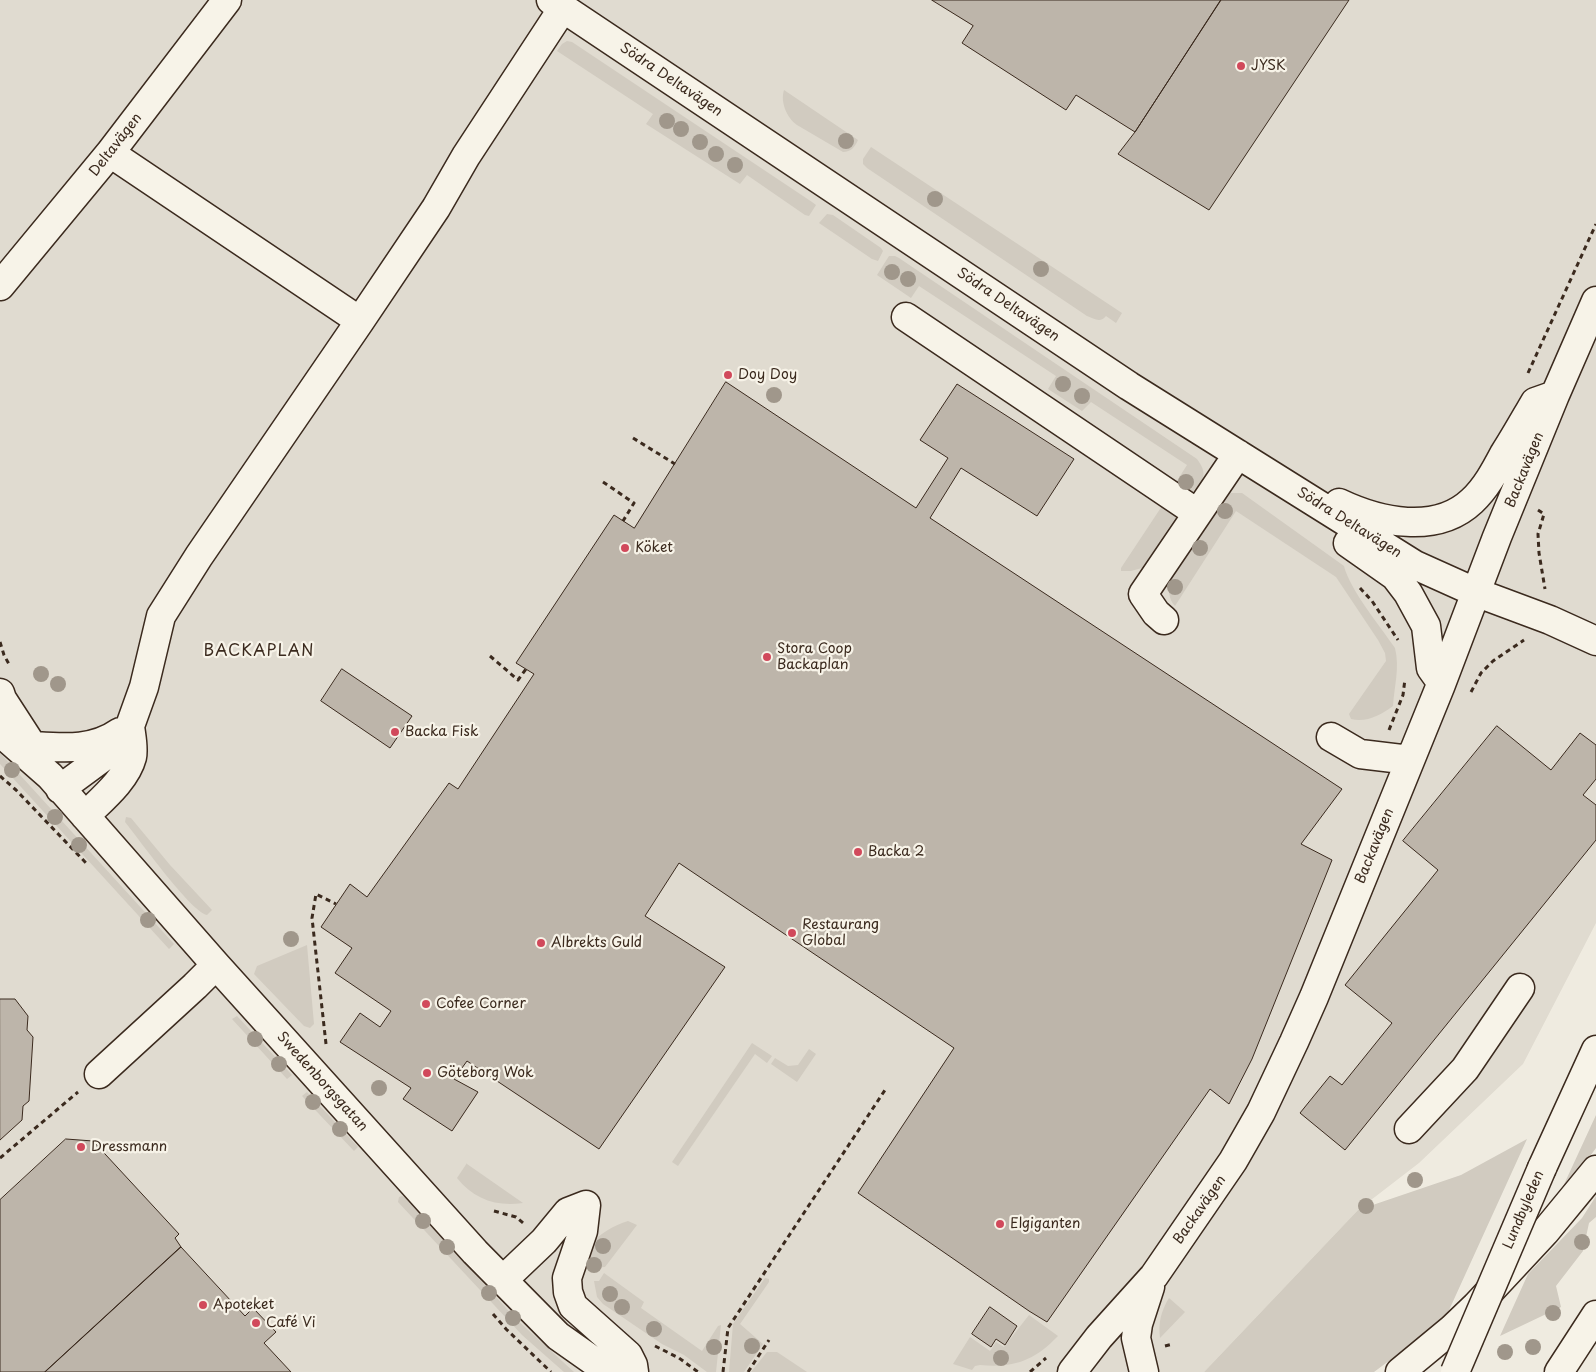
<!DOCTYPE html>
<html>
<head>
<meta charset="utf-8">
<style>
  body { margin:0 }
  canvas { display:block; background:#efebe0 }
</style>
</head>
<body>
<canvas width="1596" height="1372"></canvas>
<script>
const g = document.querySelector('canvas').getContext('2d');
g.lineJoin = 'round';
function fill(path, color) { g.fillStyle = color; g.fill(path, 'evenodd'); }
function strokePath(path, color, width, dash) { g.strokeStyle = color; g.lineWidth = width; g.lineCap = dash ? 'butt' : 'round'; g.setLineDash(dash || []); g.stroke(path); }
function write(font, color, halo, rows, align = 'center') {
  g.font = font + ' "Playpen Sans",sans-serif'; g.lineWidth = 4.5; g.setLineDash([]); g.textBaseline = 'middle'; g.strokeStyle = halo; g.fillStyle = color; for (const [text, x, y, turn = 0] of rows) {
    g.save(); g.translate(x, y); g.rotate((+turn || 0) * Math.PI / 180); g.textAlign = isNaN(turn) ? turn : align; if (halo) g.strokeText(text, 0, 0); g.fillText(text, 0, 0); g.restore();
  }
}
const built = new Path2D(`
  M0 0H1596V923L1523 1064 1419 1163 1358 1210 1204 1372H0Z`);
const green = new Path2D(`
  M567 41 572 42 812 202 816 205 809 216 805 215 747 175 740 184 646 124 653 114 557 51 562 44Z
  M784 90 858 140C855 147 851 152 843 152L797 125C787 118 780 102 784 90Z
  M871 147 1122 313 1116 323 1106 316C1101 323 1094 319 1087 316L867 168 863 164V159Z
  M827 214 833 215 881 248 883 251 878 261 872 259 819 223Z
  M889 256H895L899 258 1197 459C1209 475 1203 480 1191 494L1175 484 1187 465 1091 402 1082 411 1048 389 1056 376 919 286 911 298 877 275Z
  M1231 493H1242L1344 566C1350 590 1380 626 1395 648 1400 668 1394 687 1393 706 1381 715 1366 723 1351 719L1349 714 1386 661 1385 653 1378 640 1336 577 1236 511 1175 606C1168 599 1169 589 1168 580L1227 494Z
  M1162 506 1176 517 1142 568 1131 571H1121V568Z
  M0 753 174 944 169 949 0 764Z
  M126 817 131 818 170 865 212 910 207 915C190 911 139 839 125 822Z
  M307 945 314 1024 310 1028 304 1026 254 974 257 966Z
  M237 1016 292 1075 287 1079 232 1019Z
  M752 1043 772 1056 767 1063 755 1054 678 1166 672 1162Z
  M809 1049 816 1054 797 1082 771 1064 775 1058 788 1066 798 1065Z
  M307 1092 358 1147 354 1151 302 1096Z
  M1596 1115V1148L1555 1204Z
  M1527 1139 1445 1319 1374 1372H1204L1358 1210 1461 1175Z
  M467 1163V1164L523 1203C496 1207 474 1199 457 1178Z
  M402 1196 406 1198 516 1319 574 1372H564L522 1335 398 1202 399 1197Z
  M1596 1196V1217L1589 1223 1583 1251 1556 1286 1561 1307 1500 1336 1528 1274 1582 1218Z
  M628 1221 637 1225 605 1267 590 1268 584 1265C586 1259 587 1250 590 1245 599 1234 614 1225 628 1221Z
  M604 1273 644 1302 641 1308 702 1351 718 1326 721 1325 716 1372H707L684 1355 662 1344 603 1304 597 1297 594 1281H599Z
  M765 1278 769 1279V1282L740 1324 763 1344 744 1372H729L733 1324Z
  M1169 1298 1185 1312 1160 1338C1158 1323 1161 1311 1169 1298Z
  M1029 1315 1058 1336C1034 1361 1014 1368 980 1365L975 1366 972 1370 953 1364 970 1337 990 1351 996 1342 1004 1347Z
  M767 1352H777L807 1372H751Z`);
const building = new Path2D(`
  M932 0H1221L1135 132 1076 95 1066 110 962 43 973 26Z
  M1221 0H1349L1209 210 1118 154 1135 132Z
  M726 382 916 508 948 458 920 440 957 384 1074 459 1037 516 961 468 930 518 1342 789 1301 844 1332 860 1252 1059 1229 1104 1210 1089 1047 1322 1029 1311 858 1193 954 1048 679 863 645 916 725 967 599 1149 467 1061 454 1079 478 1092 452 1131 403 1099 411 1088 340 1042 360 1013 380 1027 391 1011 335 973 352 948 321 927 350 884 367 897 449 783 458 789 534 674 516 663 614 515 634 528Z
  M342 669 412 716 390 748 321 701Z
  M1497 726 1551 770 1580 733 1596 745V779L1583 795 1596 805V840L1345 1150 1300 1113 1330 1076 1342 1085 1392 1023 1345 985 1438 870 1403 841Z
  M0 999H15L28 1016 27 1030 33 1037 29 1101 23 1106 22 1120 0 1140Z
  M66 1139 93 1141 179 1234 175 1238 181 1247 45 1372H0V1200Z
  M181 1247 245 1316 253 1308 276 1332 264 1343 291 1372H45Z
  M990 1307 1017 1326 1005 1345 996 1339 991 1347 972 1334Z`);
const path = new Path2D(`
  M1528 373 1596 224
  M633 438 675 464
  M603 482 634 503 623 521
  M1538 510 1544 514 1538 534 1539 553 1545 589
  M1360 588 1372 601 1398 640
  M0 642 4 655 10 666
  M490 656 518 680 526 669
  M1471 692 1481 673 1493 661 1524 640
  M1389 730 1403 695 1405 679
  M0 776 16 790 87 864
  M326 1044 312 918 316 894 336 904
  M0 1158 78 1092
  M494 1211 516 1217 523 1223
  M493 1314 506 1329 551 1372
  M655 1346 679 1358 698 1372
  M1165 1346 1173 1344
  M723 1372 728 1328 885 1090
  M748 1372 769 1340
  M1030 1372 1046 1358`);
const minor = new Path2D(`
  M551 0 1129 386 1415 565 1475 592 1550 620 1596 641
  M110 153 360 321
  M0 286 110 153 227 0
  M906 317 1197 513
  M1339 503C1379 522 1436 535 1472 501 1486 488 1495 471 1504 454 1515 437 1525 419 1535 402L1552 396
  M1348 543 1395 576 1408 593 1426 626 1431 668 1441 682
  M1164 620 1156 613 1143 594 1238 454
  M0 693 2 699 37 753
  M0 732 50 776 216 965 475 1252 558 1336 609 1372
  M1331 737 1360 754 1410 760
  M33 746C64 748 93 751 120 732
  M60 789 102 758 119 742 130 726 144 687 161 616 199 556 360 321 436 208 466 156 563 8
  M85 816C101 800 126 780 132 757 134 748 131 735 130 726
  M99 1074 195 986 216 965
  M1409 1129 1465 1069 1520 988
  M503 1280 544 1241 568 1212 586 1205 583 1231 567 1278 568 1292 573 1306 628 1355 633 1365 634 1372
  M1072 1372 1099 1337 1154 1276 1233 1161 1261 1112 1294 1042 1314 997 1440 687 1497 537 1555 395 1596 301
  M1144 1372 1136 1338 1138 1324 1150 1287`);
const highway = new Path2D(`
  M1542 1168 1596 1050
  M1400 1372 1452 1329 1476 1306 1545 1232 1596 1170
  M1559 1372 1596 1315`);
const highwayBridge = new Path2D(`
  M1455 1372 1542 1168`);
const trees = [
  [667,121],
  [681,129],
  [846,141],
  [700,142],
  [716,154],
  [735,165],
  [935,199],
  [1041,269],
  [892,272],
  [908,279],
  [1063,384],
  [774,395],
  [1082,396],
  [1186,482],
  [1225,511],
  [1200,548],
  [1175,587],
  [41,674],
  [58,684],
  [12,770],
  [55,817],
  [79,845],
  [148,920],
  [291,939],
  [255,1039],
  [279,1064],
  [379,1088],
  [313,1102],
  [340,1129],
  [1415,1180],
  [1366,1206],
  [423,1221],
  [1582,1242],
  [603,1246],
  [447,1247],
  [594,1265],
  [489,1293],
  [610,1294],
  [622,1307],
  [1553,1313],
  [513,1318],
  [654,1329],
  [752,1346],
  [714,1347],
  [1533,1347],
  [1505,1352],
  [1001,1358]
];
const markers = [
  [1241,66,5,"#d1495b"],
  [728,375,5,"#d1495b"],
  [625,548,5,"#d1495b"],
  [767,657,5,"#d1495b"],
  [395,732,5,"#d1495b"],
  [858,852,5,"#d1495b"],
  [792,933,5,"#d1495b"],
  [541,943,5,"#d1495b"],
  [426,1004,5,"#d1495b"],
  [427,1073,5,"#d1495b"],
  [81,1147,5,"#d1495b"],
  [1000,1224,5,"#d1495b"],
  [203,1305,5,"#d1495b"],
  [256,1323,5,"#d1495b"]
];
const poiNames = [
  ["JYSK",1251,66],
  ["Doy Doy",738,375],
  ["Köket",635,548],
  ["Stora Coop",777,649],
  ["Backaplan",777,665],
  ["Backa Fisk",405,732],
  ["Backa 2",868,852],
  ["Restaurang",802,925],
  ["Global",802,941],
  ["Albrekts Guld",551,943],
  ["Cofee Corner",436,1004],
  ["Göteborg Wok",437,1073],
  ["Dressmann",91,1147],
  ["Elgiganten",1010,1224],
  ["Apoteket",213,1305],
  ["Café Vi",266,1323]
];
const streetNames = [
  ["Södra Deltavägen",671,80,34],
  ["Deltavägen",116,145,-52],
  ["Södra Deltavägen",1008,305,34],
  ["Backavägen",1525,470,-68],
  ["Södra Deltavägen",1349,523,32],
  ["Backavägen",1375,846,-68],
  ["Swedenborgsgatan",322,1082,48],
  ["Backavägen",1200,1210,-55],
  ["Lundbyleden",1524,1210,-67]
];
const quarterNames = [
  ["BACKAPLAN",259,652]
];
fill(built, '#e0dbd0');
fill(green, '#d1cbc0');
fill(building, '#bdb5aa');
strokePath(building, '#3b2a1e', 1);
strokePath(minor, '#3b2a1e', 31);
strokePath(highway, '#3b2a1e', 31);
strokePath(path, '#3b2a1e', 3, [5, 4]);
strokePath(minor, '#f7f3e8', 28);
strokePath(highway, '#f7f3e8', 28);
strokePath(highwayBridge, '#3b2a1e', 31, []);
strokePath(highwayBridge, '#f7f3e8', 28);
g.fillStyle = '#a0978b';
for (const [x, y] of trees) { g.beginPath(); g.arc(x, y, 8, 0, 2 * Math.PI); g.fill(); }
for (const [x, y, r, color] of markers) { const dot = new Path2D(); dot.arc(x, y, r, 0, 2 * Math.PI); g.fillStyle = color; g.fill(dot); strokePath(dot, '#f7f3e8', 2); }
write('14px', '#3b2a1e', '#f7f3e8', poiNames, 'left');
write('14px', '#3b2a1e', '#f7f3e8', streetNames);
g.letterSpacing = '1px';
write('16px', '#3b2a1e', '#f7f3e8', quarterNames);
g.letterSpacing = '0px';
</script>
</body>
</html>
